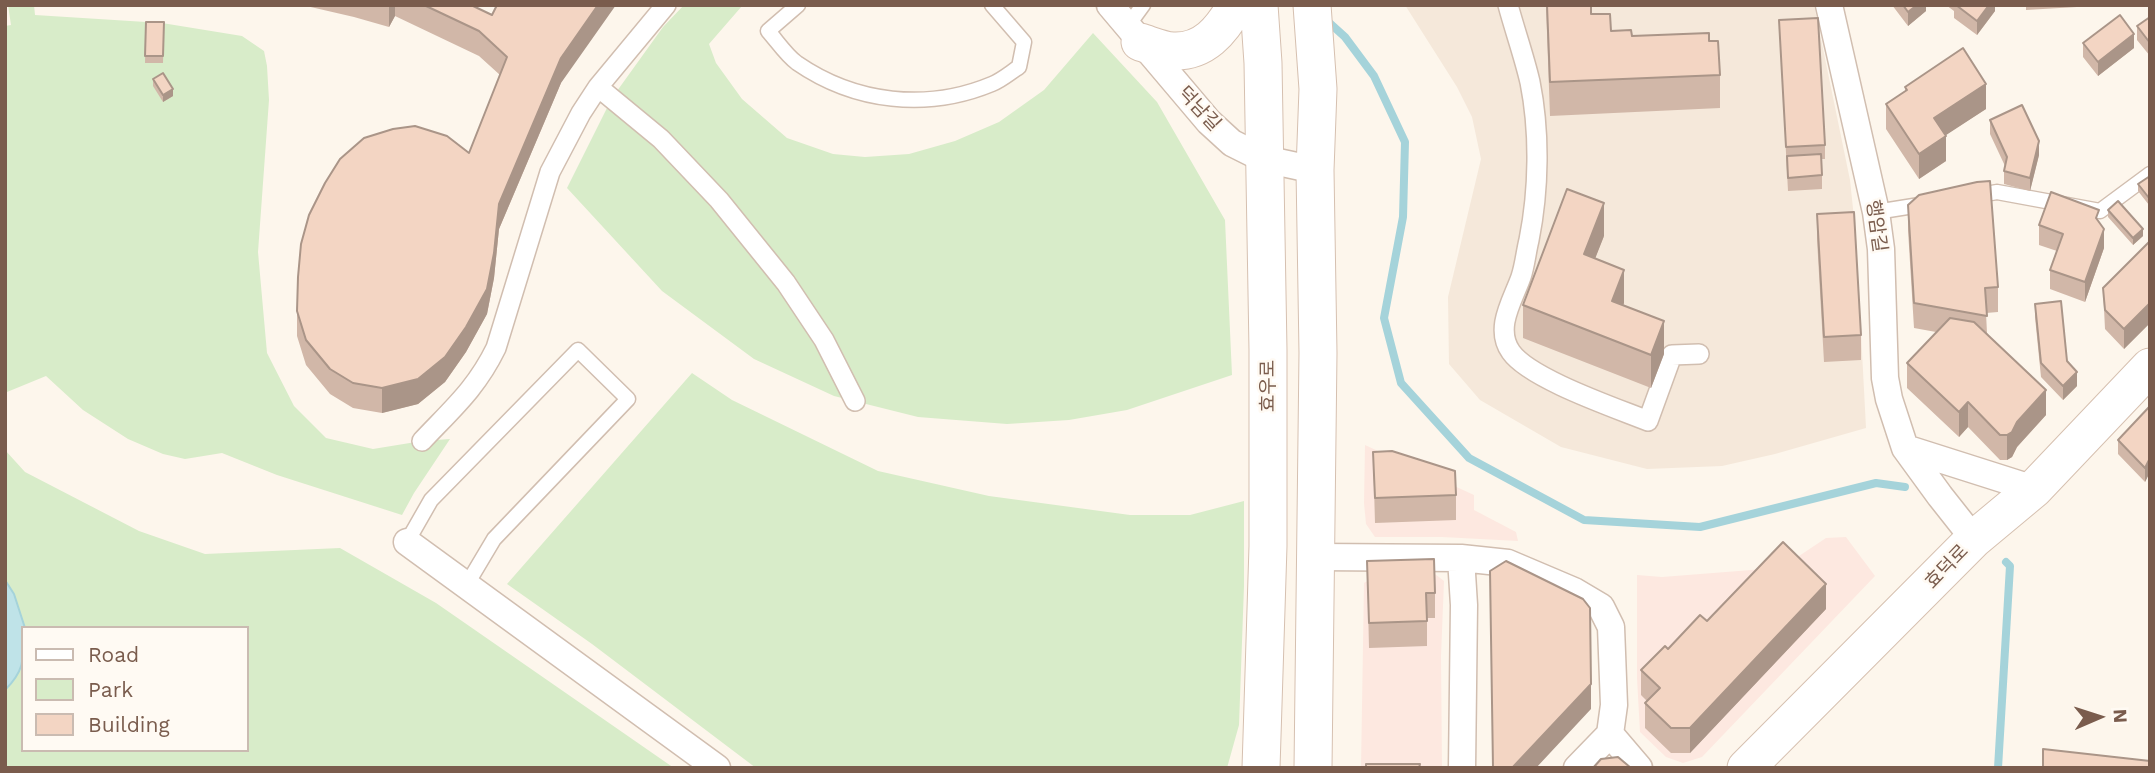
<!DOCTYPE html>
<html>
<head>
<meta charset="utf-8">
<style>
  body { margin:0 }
  #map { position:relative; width:2155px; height:773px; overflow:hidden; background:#fdf6ec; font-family:"Work Sans",sans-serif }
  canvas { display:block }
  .frame { position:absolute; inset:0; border:7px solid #7a5c4d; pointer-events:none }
  .legend { position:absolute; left:21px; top:626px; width:228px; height:126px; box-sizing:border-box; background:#fffaf3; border:2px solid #cabbb1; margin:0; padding:9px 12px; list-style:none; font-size:21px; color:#7a5c4d }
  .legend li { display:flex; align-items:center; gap:14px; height:35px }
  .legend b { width:35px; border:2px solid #cabbb1 }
  .north { position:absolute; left:2064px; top:682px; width:70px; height:70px; -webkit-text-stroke:5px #fffaf3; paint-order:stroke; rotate:87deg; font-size:19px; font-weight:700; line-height:28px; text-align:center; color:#7a5c4d }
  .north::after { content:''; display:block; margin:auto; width:24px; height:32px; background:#7a5c4d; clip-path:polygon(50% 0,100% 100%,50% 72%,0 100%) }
</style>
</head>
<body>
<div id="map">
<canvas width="2155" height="773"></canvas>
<div class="frame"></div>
<ul class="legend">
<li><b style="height:9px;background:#fff"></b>Road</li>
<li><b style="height:19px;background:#d8ecc9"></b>Park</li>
<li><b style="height:19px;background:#f3d5c3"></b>Building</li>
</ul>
<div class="north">N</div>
</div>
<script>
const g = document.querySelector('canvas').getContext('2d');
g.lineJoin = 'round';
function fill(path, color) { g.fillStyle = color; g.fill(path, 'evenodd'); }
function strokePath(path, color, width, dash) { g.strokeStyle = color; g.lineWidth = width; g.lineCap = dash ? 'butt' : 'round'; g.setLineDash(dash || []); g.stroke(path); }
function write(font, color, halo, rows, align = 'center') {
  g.font = font + ' "Work Sans","Noto Sans KR",sans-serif'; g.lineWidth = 5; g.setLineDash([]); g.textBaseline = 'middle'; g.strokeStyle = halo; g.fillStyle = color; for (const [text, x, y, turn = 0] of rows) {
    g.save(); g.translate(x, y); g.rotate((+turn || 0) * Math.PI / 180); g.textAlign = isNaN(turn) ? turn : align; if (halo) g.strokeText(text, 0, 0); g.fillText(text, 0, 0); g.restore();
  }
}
const residential = new Path2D(`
  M1405 5H1814L1850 180 1856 237 1866 428 1775 454 1722 466 1647 469 1561 447 1480 400 1449 364 1448 297 1481 159 1472 117 1457 87Z`);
const commercial = new Path2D(`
  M1365 445 1474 495V510L1516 532 1518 541 1442 537H1375L1366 524 1364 503Z
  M1846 537 1875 576 1702 757 1683 763 1666 757 1640 732 1637 678V575L1662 577 1764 569 1793 560 1826 538Z
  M1435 574 1444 581 1441 656 1442 768H1361L1364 583 1377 575Z`);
const green = new Path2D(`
  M8 5H34L35 15 162 23 242 36 264 51 267 66 269 100 258 252 267 353 294 406 326 438 373 449 422 441 450 439 414 493 402 515 277 475 222 453 185 459 163 454 128 439 83 410 46 376 7 392 5 390V26L11 25Z
  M684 5H741L742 6 709 44 716 63 742 99 787 138 833 154 865 157 909 154 955 141 999 122 1044 90 1093 33 1157 102 1225 220 1232 375 1127 410 1069 420 1007 424 918 417 834 396 754 359 662 291 567 188 612 98 663 27Z
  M692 373 732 400 878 471 989 496 1130 515H1190L1244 501V586L1239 725 1227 768H756L592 644 507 584Z
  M5 450 25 472 139 531 205 554 340 548 436 603 674 768H5ZM23 628H247V750H23Z`);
const water = new Path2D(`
  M5 580 14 594 25 628H23C23 656 27 668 5 690Z`);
const stream = new Path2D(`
  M1324 18 1345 37 1374 76 1405 142 1403 217 1384 318 1401 383 1469 458 1584 520 1700 527 1876 483 1905 487
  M1998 768 2010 566 2006 562`);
const service = new Path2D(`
  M798 5 768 31C777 41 786 55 797 63 855 103 927 111 992 84 1002 80 1011 72 1019 67L1024 42 992 5
  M1127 27 1143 5
  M1974 196 1997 192 2100 211 2150 174
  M1876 212 1926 204
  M407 542 431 500 578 350 628 399 494 539 466 586`);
const pedestrian = new Path2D(`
  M1508 5C1515 31 1524 56 1530 82 1540 132 1539 190 1529 240 1526 252 1525 265 1521 277 1513 300 1494 328 1511 352 1530 379 1616 408 1648 421L1672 355 1699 354
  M598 87 661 139 719 200 786 283 824 340 855 401
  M422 441C452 409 476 389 496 348L550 172 581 113 598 87 666 5`);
const minor = new Path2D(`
  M1110 5 1209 122 1232 143 1264 159 1315 170
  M1829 5 1876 212 1881 249 1885 378 1889 399 1905 448 1940 496 1974 539
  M1905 448 2034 489
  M407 542 717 768
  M1316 557 1461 558
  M1610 734 1639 768
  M1462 768 1464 605 1461 558 1508 563 1574 591 1601 607 1611 627 1614 705 1610 734 1577 768`);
const secondary = new Path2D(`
  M1259 5 1263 63 1268 350V546L1261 768
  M1312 5 1318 89 1315 170 1318 353 1313 768
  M1140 42C1150 45 1162 50 1172 51 1204 53 1222 30 1236 5
  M1746 768 1974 539 2034 489 2150 367`);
const wall = new Path2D(`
  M302 5H471L561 83 499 229 494 278 487 314 466 352 445 382 418 404 382 413 353 408 330 394 306 365 297 336V311L469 153 500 75 479 56 395 16 389 27 354 17Z
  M1546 5H1591V14L1611 31 1632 36 1720 75V108L1550 116Z
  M1892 5H1926V11L1908 26Z
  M1946 5H1995V11L1977 35 1954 18V11Z
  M2026 5H2077V7L2026 10Z
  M2150 17V56L2137 40V26Z
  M1779 20 1825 145V159H1822V189L1788 191Z
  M146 22H164L163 63H145Z
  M2083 43 2134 48 2098 76 2083 57Z
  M153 79 173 96 163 102 153 86Z
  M1905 87 1986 109 1945 135 1946 161 1919 179 1886 129V104L1905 91Z
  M1990 120 2039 155 2030 191 2004 184V171L2005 166 1990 134Z
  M2150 176V204L2149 205 2138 191V184Z
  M1908 205 1998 287V312L1986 313 1987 333 2046 415 2017 447 2012 457 2007 460H2000L1968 427 1959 437 1907 388V363L1936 332 1914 328 1908 230Z
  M2108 210 2143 236 2133 245 2108 217Z
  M1817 214 1861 335V360L1824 362 1817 239Z
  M2099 222 2104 248 2085 302 2050 289V270L2057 251 2039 245V225Z
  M2150 224V241L2148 240V226Z
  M1604 236 1595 258 1624 303 1623 305 1664 354 1651 388 1523 338V305Z
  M2150 241V323L2124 349 2105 329 2103 288Z
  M2035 304 2067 361 2077 386 2063 400 2041 377 2035 317Z
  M2150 406V472L2145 482 2118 454V440Z
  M1373 452 1456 495V520L1375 523Z
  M1367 561 1435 593V618H1427V646L1369 648Z
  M1826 609 1690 753H1671L1645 728V703L1647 701 1641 695V670L1668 649 1707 621Z`);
const shadedWall = new Path2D(`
  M389 5H395V16L389 27Z
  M598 5H616L561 83 499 229 494 278 487 314 466 352 445 382 418 404 382 413V388L499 204 561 58Z
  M1917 5H1926V11L1908 26V12Z
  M1989 5H1995V11L1977 35V21Z
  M2134 34V48L2098 76V62Z
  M1986 84V109L1934 143V118Z
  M173 89V96L163 102V95Z
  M1946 136V161L1919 179V154Z
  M2039 141V155L2030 191V178Z
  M1604 203V236L1584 287V254Z
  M2104 229V248L2085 302V282Z
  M2143 229V236L2133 245V238Z
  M1624 270V303L1612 334V301Z
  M2150 303V323L2124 349V329Z
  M1664 321V354L1651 388V355Z
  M2077 372V386L2063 400V386Z
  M2046 390V415L2017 447 2012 457 2007 460V435L2017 422Z
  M1968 402V427L1959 437V412Z
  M2150 458V472L2145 482V468Z
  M1826 584V609L1690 753V728Z
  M1591 684V709L1536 768H1512Z`);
const building = new Path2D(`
  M424 5H471L492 15 497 5H598L561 58 499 204 494 253 487 289 466 327 445 357 418 379 382 388 353 383 330 369 306 340 297 311 298 277 301 244 309 215 325 183 340 159 364 138 393 129 415 126 447 136 469 153 507 57 479 31Z
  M1547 5H1591V14H1610L1611 31 1631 30 1632 36 1709 33V41H1718L1720 75 1550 82Z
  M1903 5H1917L1908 12Z
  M1956 5H1989L1977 21Z
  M2120 15 2134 34 2098 62 2083 43Z
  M2150 17V43L2137 26Z
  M1818 18 1825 145 1786 147 1779 20Z
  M146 22H164L163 56H145Z
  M1963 48 1986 84 1934 118 1946 136 1919 154 1886 104 1907 90 1905 87Z
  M163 73 173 89 163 95 153 79Z
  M2022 105 2039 141 2030 178 2004 171 2007 157 1990 120Z
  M1821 154 1822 175 1788 178 1787 156Z
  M2150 176V197L2149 198 2138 184Z
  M1990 181 1998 287 1985 288 1987 316 1914 303 1908 205 1919 195 1977 182Z
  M1567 189 1604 203 1584 254 1624 270 1612 301 1664 321 1651 355 1523 305Z
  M2051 192 2099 210 2096 218 2104 229 2085 282 2050 270 2063 234 2039 225Z
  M2118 201 2143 229 2133 238 2108 210Z
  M1854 212 1861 335 1824 337 1817 214Z
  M2150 241V303L2124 329 2105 310 2103 288Z
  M2061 301 2067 361 2077 372 2063 386 2041 363 2035 304Z
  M1950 318 1974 322 2046 390 2017 422 2012 432 2007 435H2000L1968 402 1959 412 1907 363Z
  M2150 406V458L2145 468 2118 440Z
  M1392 451 1455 471 1456 495 1375 498 1373 452Z
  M1783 542 1826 584 1690 728H1671L1645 703 1660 688 1641 670 1665 646 1668 649 1700 615 1707 621Z
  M1434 559 1435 593H1426L1427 621 1369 623 1367 561Z
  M1506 561 1583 599 1590 608 1591 684 1512 768H1493L1490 571Z
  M2043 749 2150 761V768H2043Z
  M1618 757 1631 768H1593L1601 759Z
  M1366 764H1420L1419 768H1366Z`);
const streetNames = [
  ["덕남길",1199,109,47],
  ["행암길",1876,226,82],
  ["효우로",1268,386,-90],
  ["효덕로",1947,567,-46]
];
fill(residential, '#f5e8da');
fill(commercial, '#fde8e0');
fill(green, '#d8ecc9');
fill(water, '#bfe3e8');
strokePath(water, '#a5d3da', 2);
strokePath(stream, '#a5d3da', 8);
strokePath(service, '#d1beb0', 17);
strokePath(pedestrian, '#d1beb0', 22);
strokePath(minor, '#d1beb0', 29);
strokePath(secondary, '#d6c0b0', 39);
strokePath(service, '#fff', 14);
strokePath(pedestrian, '#fff', 19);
strokePath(minor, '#fff', 26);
strokePath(secondary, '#fff', 37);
fill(wall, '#d1b7a8');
fill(shadedWall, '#aa9588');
fill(building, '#f3d5c3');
strokePath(building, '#aa9588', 2);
write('19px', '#7a5c4d', '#fffaf3', streetNames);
</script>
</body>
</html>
